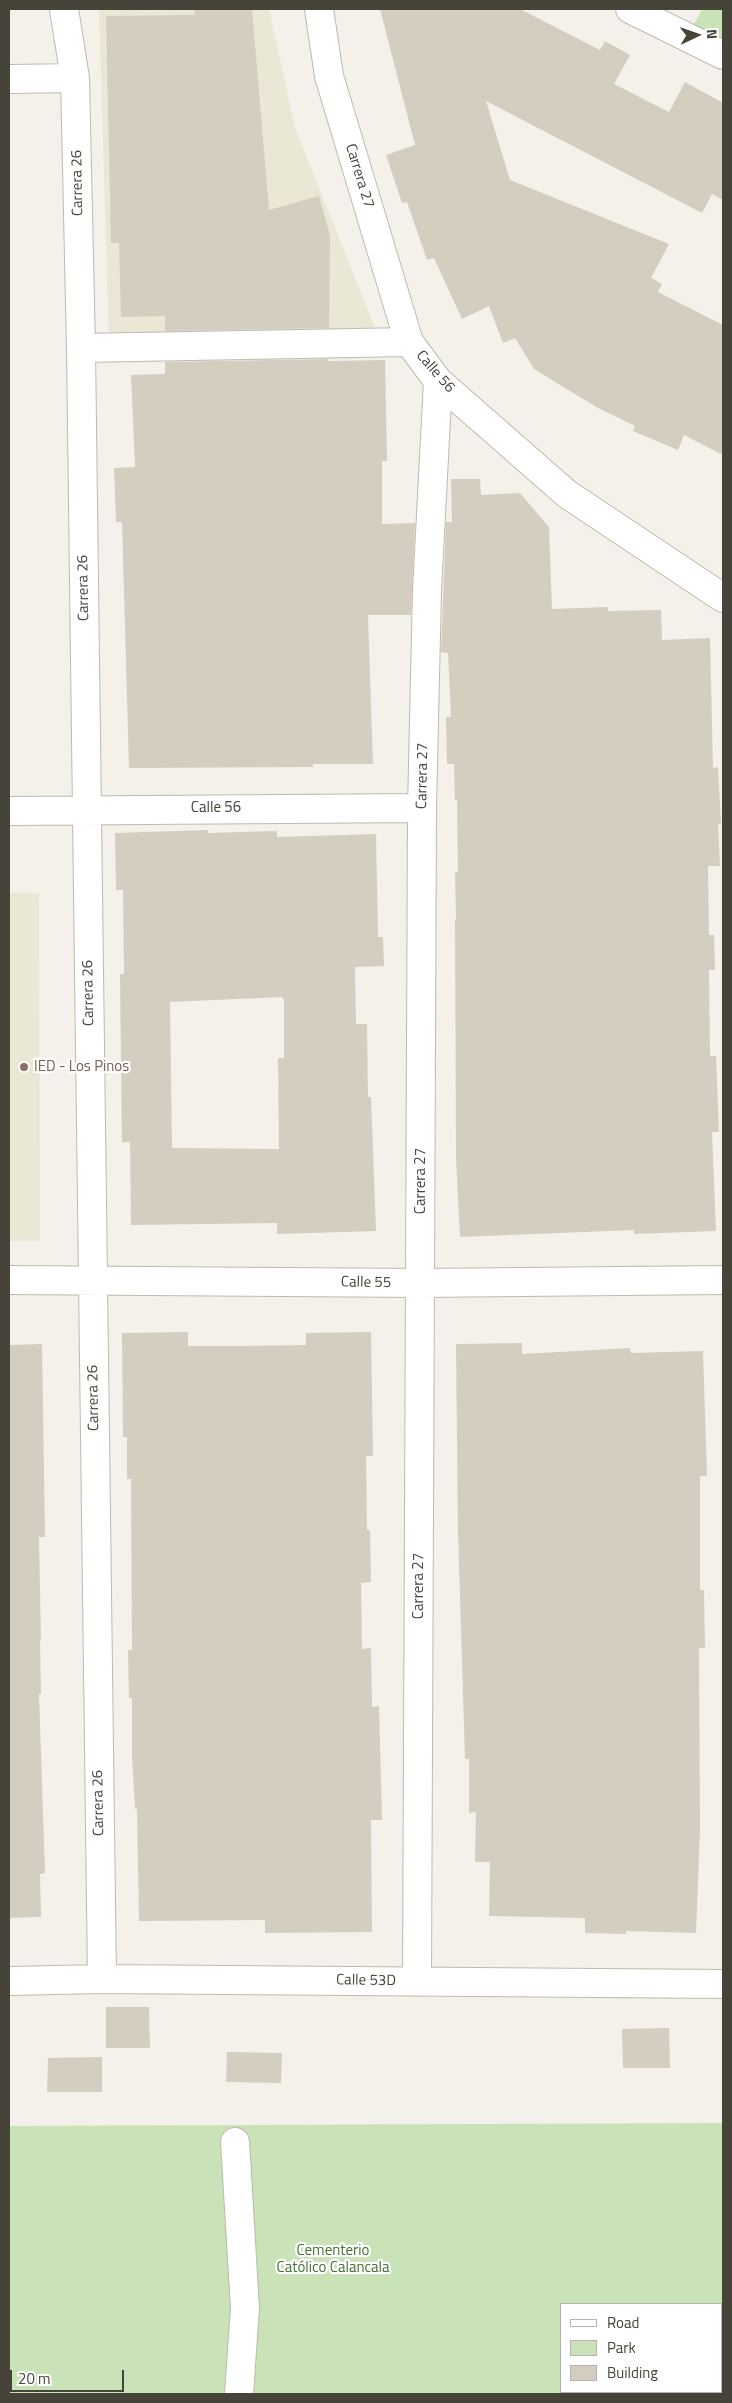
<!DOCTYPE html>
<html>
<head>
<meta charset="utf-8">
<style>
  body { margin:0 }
  #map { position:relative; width:732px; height:2403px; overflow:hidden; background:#f3f1ea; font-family:"Titillium Web",sans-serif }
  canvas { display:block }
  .frame { position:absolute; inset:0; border:10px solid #464339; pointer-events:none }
  .legend { position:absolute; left:560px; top:2303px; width:162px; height:90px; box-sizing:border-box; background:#fff; border:1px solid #b5b4b0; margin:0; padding:6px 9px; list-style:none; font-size:15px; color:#464339 }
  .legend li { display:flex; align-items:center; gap:10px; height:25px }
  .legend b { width:25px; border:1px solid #b5b4b0 }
  .north { position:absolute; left:672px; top:10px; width:50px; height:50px; -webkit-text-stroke:4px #fff; paint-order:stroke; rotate:87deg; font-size:14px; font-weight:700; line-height:20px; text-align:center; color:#464339 }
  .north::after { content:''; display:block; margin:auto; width:18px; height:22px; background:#464339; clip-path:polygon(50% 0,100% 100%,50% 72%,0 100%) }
  .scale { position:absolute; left:10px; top:2370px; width:114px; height:22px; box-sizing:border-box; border:2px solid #464339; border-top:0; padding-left:6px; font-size:15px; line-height:18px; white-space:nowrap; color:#464339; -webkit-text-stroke:4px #fff; paint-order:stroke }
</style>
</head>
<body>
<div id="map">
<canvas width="732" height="2403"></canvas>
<div class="frame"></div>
<ul class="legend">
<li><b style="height:6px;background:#fff"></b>Road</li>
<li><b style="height:14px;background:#c9e2b7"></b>Park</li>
<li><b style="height:14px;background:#d3cec0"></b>Building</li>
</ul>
<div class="north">N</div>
<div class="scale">20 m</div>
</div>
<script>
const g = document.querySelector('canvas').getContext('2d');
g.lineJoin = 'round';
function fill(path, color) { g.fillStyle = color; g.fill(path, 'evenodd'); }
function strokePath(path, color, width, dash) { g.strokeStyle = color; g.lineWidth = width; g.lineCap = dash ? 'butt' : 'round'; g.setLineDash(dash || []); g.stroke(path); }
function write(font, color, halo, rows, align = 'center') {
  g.font = font + ' "Titillium Web",sans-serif'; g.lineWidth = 4.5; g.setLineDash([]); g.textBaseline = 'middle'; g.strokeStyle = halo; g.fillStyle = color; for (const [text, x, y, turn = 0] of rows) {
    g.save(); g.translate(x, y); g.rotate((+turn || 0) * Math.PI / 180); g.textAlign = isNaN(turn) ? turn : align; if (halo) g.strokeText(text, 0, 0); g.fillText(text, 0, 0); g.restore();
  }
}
const education = new Path2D(`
  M99 9H269L295 128 379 338 109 339Z
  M9 893H39L40 1241H9Z`);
const green = new Path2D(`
  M702 9H723V43L692 28Z
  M723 2123V2394H9V2126ZM561 2304H721V2392H561Z`);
const building = new Path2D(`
  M194 9H252L269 210 319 196 330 236 329 328 165 331V316L121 317 119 243H111L106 16 195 15Z
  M380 9H520L600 50 605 41 630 55 614 84 669 112 685 82 723 103V200L712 194 702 213 486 101 510 180 669 244 651 278 662 284 658 292 723 325V455L684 435 678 450 633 431 635 426 598 408 534 369 515 338 503 343 489 306 462 319 434 258 427 260 407 202 402 203 386 155 415 145Z
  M328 359V361L385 360 387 461H382V524L415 523 411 615H368L373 764H313V767L129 768 122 522H116L114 468 135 467 131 375 165 374V362Z
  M451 479H480L481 495 520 493 549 527 552 609 608 607V611L661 610 662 640 710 638 713 768 718 767 721 824H718L720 866H708L709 935H714L715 970H709L710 1056H716L719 1132H712L716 1231 634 1234V1230L460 1237 456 1158 455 920H456L455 872H458L457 800H455L454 764H447L446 717H451L448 653 441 652 446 522H452Z
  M208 830V833L277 831V837L376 834 378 937H383L384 966 355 967 356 1024H367L368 1097H371L376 1231 277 1234V1223L131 1225 130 1142H122L120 974H124L123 890H116L115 833ZM282 997 284 1000V1058H278L279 1149 172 1148 170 1002Z
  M188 1332V1346H246L306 1345V1333L371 1332 373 1456H366L367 1530H370L371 1582 361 1583 362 1649 371 1648 372 1707 379 1706 382 1820H371L372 1932 265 1933V1920L139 1921 137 1809H135L132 1756V1698H129L128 1650H132L131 1479H127V1437H123L122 1333Z
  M522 1343V1354L630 1348 631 1353 703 1351 707 1476H700V1590H704L705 1648H699L700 1829 696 1933 626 1931V1934L585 1933V1918L489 1916 490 1862H475L476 1812 469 1813V1759H465L458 1531 456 1344Z
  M42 1344 45 1537H39L41 1640H40L41 1694H39L45 1873 40 1874 41 1917 9 1918V1345Z
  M106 2007H149L150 2048H106Z
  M669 2028 670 2068H623L622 2029Z
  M227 2052 282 2053 281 2083 226 2082Z
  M102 2057V2092H47L48 2058Z`);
const minor = new Path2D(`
  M64 9 75 78 81 348 102 1979
  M319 9 329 76 409 342 438 381 567 494 723 598
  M630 9 723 55
  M9 79 75 78
  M81 348 409 342
  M9 811 422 808
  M9 1280 420 1283 723 1280
  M9 1981 102 1979 723 1984
  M417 1982 422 808 427 591 438 381
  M235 2142 245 2308 239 2394`);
const markers = [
  [24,1067,5,"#8d6e63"]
];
const streetNames = [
  ["Carrera 27",359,176,73],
  ["Carrera 26",78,183,-91],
  ["Calle 56",435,372,49],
  ["Carrera 26",84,588,-91],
  ["Carrera 27",423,776,-89],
  ["Calle 56",216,808],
  ["Carrera 26",89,993,-91],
  ["Carrera 27",421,1181,-90],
  ["Calle 55",366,1283,1],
  ["Carrera 26",94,1398,-91],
  ["Carrera 27",419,1586,-90],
  ["Carrera 26",99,1803,-91],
  ["Calle 53D",366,1981,1]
];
const educationNames = [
  ["IED - Los Pinos",34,1067]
];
const parkNames = [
  ["Cementerio",333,2251],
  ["Católico Calancala",333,2268]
];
fill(education, '#eae7d5');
fill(green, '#c9e2b7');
fill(building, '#d3cec0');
strokePath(minor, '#bdbaad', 30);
strokePath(minor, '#fff', 28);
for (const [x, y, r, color] of markers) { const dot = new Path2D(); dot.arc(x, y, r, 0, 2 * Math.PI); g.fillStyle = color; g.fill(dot); strokePath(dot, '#fff', 2); }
write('15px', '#464339', '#fff', streetNames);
write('15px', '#785e54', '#fff', educationNames, 'left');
write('15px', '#417132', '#fff', parkNames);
</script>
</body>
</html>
